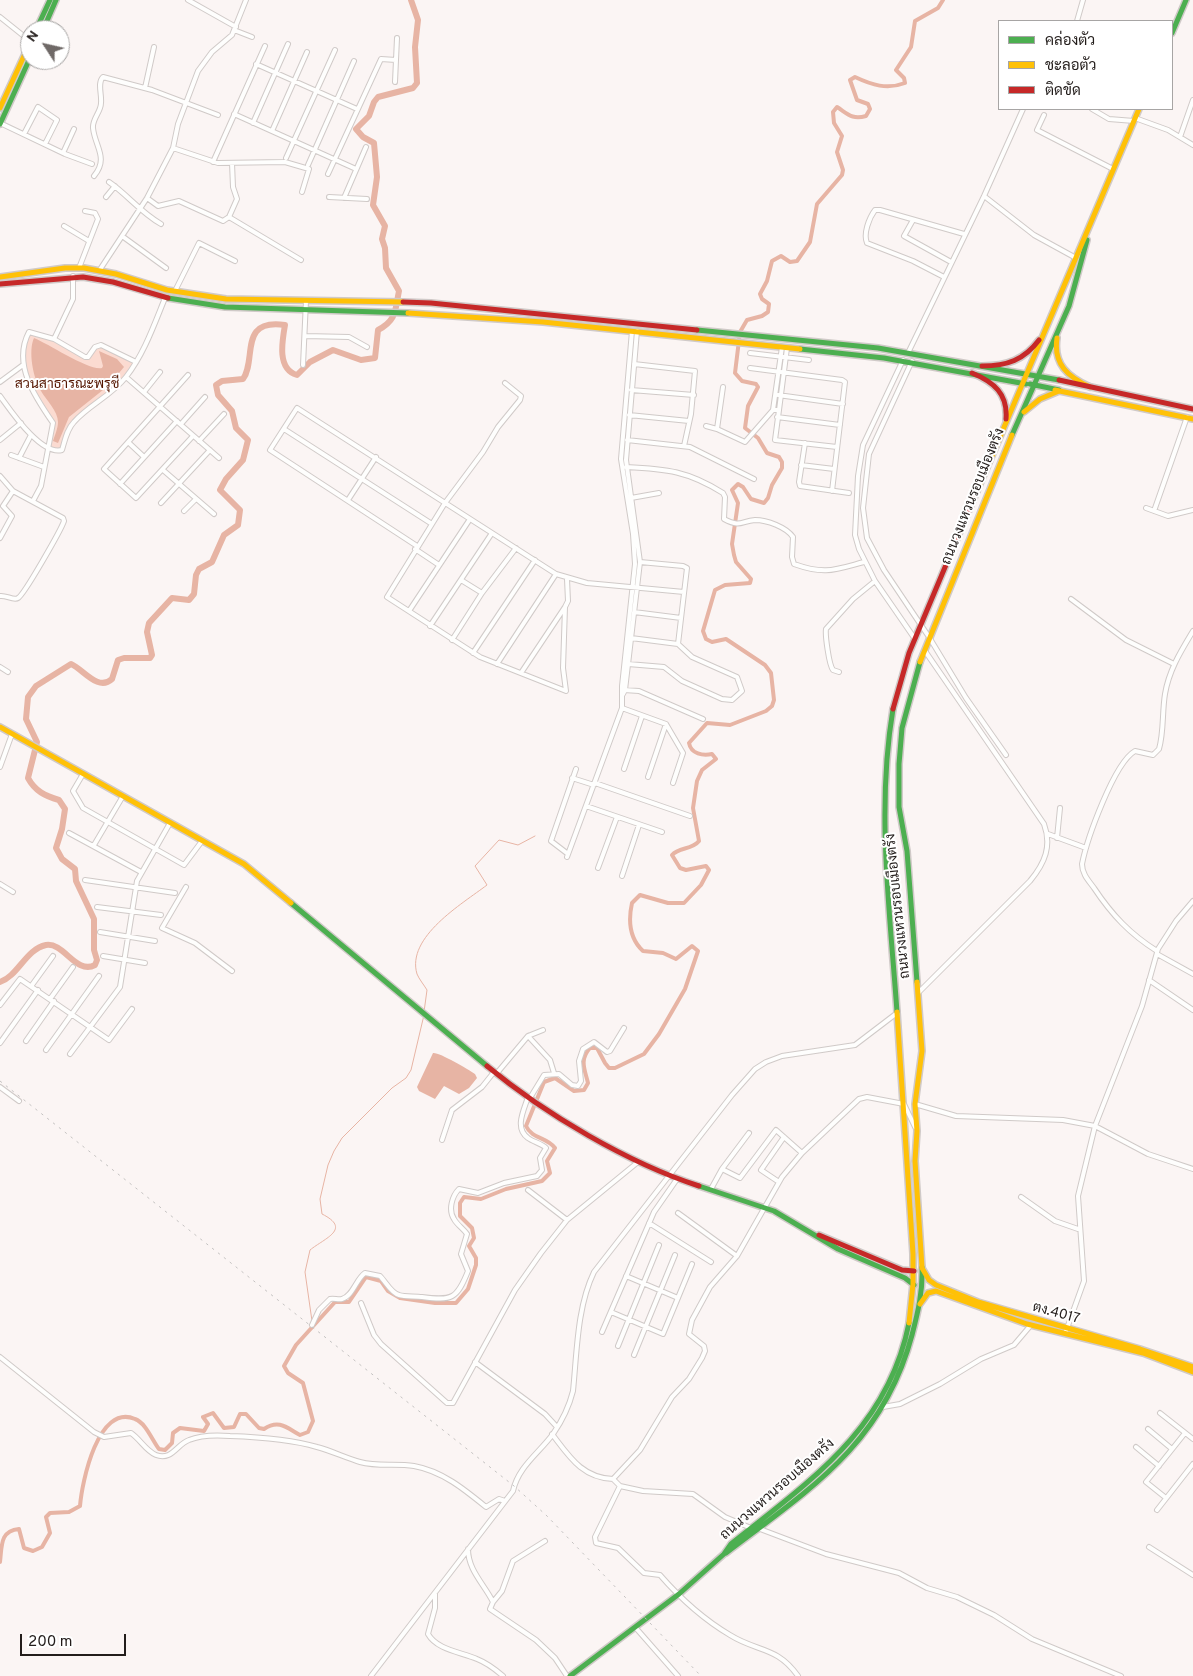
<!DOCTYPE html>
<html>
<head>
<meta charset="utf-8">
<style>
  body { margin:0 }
  #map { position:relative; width:1193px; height:1676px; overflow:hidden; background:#fbf5f4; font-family:Overpass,Sarabun,sans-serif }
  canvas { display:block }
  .legend { position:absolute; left:998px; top:20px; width:175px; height:90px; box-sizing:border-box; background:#fff; border:1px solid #a7a5a4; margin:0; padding:6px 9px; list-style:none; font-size:15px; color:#231d1b }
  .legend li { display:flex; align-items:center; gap:10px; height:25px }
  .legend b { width:25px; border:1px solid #a7a5a4 }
  .north { position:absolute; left:20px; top:20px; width:50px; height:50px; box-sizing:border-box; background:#fff; border:1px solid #a7a5a4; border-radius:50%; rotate:305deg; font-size:14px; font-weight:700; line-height:20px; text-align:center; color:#231d1b }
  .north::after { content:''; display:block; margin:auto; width:18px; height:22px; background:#6f6967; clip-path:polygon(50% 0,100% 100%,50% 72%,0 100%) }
  .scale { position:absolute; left:20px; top:1634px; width:106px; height:22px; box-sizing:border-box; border:2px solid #231d1b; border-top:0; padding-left:6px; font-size:15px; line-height:18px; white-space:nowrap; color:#231d1b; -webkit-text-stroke:4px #fff; paint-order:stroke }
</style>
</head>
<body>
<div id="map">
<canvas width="1193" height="1676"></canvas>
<ul class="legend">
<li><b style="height:6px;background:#4caf50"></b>คล่องตัว</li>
<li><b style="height:6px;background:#ffc107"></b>ชะลอตัว</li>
<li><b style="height:6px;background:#c62828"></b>ติดขัด</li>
</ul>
<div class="north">N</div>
<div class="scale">200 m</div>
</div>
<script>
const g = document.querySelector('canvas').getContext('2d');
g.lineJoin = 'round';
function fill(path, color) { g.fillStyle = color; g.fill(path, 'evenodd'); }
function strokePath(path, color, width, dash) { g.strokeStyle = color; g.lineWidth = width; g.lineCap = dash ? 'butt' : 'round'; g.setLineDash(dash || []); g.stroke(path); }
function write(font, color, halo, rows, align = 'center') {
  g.font = font + ' Overpass,Sarabun,sans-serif'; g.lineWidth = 4; g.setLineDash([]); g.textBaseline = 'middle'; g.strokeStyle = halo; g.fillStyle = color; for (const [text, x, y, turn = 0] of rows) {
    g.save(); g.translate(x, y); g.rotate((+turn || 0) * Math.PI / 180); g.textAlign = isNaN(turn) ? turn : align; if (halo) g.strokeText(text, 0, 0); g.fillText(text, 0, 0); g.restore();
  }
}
const green = new Path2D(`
  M29 332 37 333 88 357 95 347 101 345 136 362 126 377 74 421 59 451 48 446 53 423C35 396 12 364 29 332Z`);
const water = new Path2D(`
  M34 338C49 344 89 371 102 368L103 366 99 351 117 359 124 367 108 386 69 417 58 443 53 441C55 435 58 428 58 422 58 411 46 400 41 391 33 378 28 351 34 338Z
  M433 1053C439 1052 468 1069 475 1074L477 1078 469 1088 459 1094 444 1086 435 1099 419 1091 417 1087Z`);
const stream = new Path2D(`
  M424 1012 427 990C424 985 419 979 417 974 406 937 462 904 487 885L475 866 499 840 518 845 535 836
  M312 1321 305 1272 310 1250C325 1238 352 1229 322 1214L320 1199 328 1165 334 1151 342 1138 392 1088 406 1078 411 1070 424 1015`);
const canal = new Path2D(`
  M0 1562C2 1545 0 1531 19 1529L24 1548 33 1551 42 1547 50 1533 46 1517 50 1513 69 1512 80 1506C82 1482 98 1403 135 1419 146 1423 152 1440 159 1449L165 1450 172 1443 173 1433 180 1428 204 1431 208 1424 203 1417 213 1413 224 1428 234 1427 240 1414H246L259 1428 264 1429C279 1419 287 1428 300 1435L308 1432 313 1421 303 1383 288 1373 284 1366 296 1345 335 1302H349L366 1277 381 1281 388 1291 400 1298 435 1303H456L468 1289 476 1265V1258L469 1246 474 1238 472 1228 460 1216V1203L464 1197 481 1199 506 1189 542 1181 550 1173 547 1161 555 1148C547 1137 532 1139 526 1126L544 1082 555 1078 574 1091 584 1090 588 1083C585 1070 579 1060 590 1048H597L605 1063 609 1068H615L644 1054 659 1034 685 989 698 951 692 946 676 959 663 953 643 951C629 938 628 921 632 903L640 895 668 903H684L701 885 709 870 706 866 686 870 680 868 672 855C679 847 692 850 699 841L693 808 697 781 702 770 716 759 712 754C703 756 691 754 689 743L707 723 730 725 766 711 772 706 774 700 771 673 765 665 726 639 712 642 706 639 703 631 715 590 725 585 750 583 751 579 736 562 734 555 732 544 738 503 732 490 738 484 743 487 751 499 764 503 768 498 772 485 782 468V462L779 457 767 453 758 438 745 428 748 406 758 387 756 384 742 381 735 373 740 332 747 320 762 316 768 312 769 304 762 299 760 294 767 281 772 261 781 256 790 262 797 261 810 242 817 204 842 175 843 170 837 152 842 136 834 123 833 112 837 107C848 114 852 120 866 116L870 109 868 104 857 100 850 80 855 77C872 85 887 90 905 83L904 78 896 70 911 47 915 21 938 8 943 0`);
const river = new Path2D(`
  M0 982C18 976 26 949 46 945 64 942 76 975 95 965L97 960 94 950V919L76 881 75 869 62 859 56 848 62 829 65 809 59 800C45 796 35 791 28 778L37 742 26 719 28 697 36 686 71 664C83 669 98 692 112 679L118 660 124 658H150L152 655 147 632 149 623 172 598 189 600 194 594 196 575 199 569 212 562 224 535 238 525 240 510 220 490 226 479 243 460 248 440 236 428 232 411 218 395 216 385 222 381 243 379C257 360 238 318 285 325 282 342 277 369 297 375L310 362 333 350 361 360 375 358 378 330C397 320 395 310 399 291L386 268 385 248 382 239 385 226 373 205 377 177 374 143 363 137 356 129 369 116 374 102 378 97 413 88 417 83 415 47 418 20 411 0`);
const street = new Path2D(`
  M188 0 236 27
  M0 17 30 41
  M1077 21 1083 0
  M234 30 252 37
  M256 64 357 109
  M395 82 397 38
  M145 88 154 47
  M1092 109 1109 119 1134 121
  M234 114 356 169
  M1044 115 1037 130 1113 169
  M1135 118 1168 130 1193 145
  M0 123 65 154 92 164
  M253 123 288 44
  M272 131 307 52
  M24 134 38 107 57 120 45 144
  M1180 137 1193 100
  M173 148 218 163 285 162 309 169 302 192
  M63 153 74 129
  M286 158 335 50
  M213 162 265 46
  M308 165 354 61
  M328 174 381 59 396 60
  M94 176C109 158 95 147 93 128 92 119 101 112 101 103 102 94 97 83 103 77L152 90 218 115
  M109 182C128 195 140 212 161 224
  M984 196 1034 235 1076 258
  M106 197 115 186
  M329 197 367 199
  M147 198 158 206 179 201 223 221 229 217 237 199 233 187 232 163
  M344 198 366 147
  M229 217 301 260
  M913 220 904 236 951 262
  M64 226 89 241
  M122 236 166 268
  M79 268 98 219 95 213 85 211
  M99 271 147 198 173 148 178 124 198 71 212 52 232 35 246 0
  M944 277 913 261 867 243C863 234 869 218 875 210H880L964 234
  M175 291 199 243 235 261
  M305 336 349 337 367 347
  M54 339 73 299V276
  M782 347 773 410H779L787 348
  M750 353 809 360
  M908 353 984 196 1023 109
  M903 360 863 445 858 476 855 535 859 549 875 581 915 639
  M912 361 869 454 863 508 867 538 884 570 929 637 966 698 1006 755
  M634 364 695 371 691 414 684 446
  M303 365 306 301
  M750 368 842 380 845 382 832 491
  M188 375 104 469 136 498 193 436
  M126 377 219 458
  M0 382 23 365
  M505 383 521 396 520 400 498 427 483 452 445 503 387 597 480 657 566 691 563 668 565 607
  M631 390 694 395
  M144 392 160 372
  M778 395 843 404
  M0 396C11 411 41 456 62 450 65 440 67 429 74 422 89 405 111 396 126 377 144 354 154 325 165 298
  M779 410 775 440 837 447
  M629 415 689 421
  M777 417 840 425
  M181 424 205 397
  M706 426 717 429 745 442 773 410
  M284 429 432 524
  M717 429 723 387
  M0 440 21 423
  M627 440 690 447 754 479
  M199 441 224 414
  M128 442 144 457
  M805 443 799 482 800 486 849 493
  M11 455 44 467
  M19 458 31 435
  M801 465 834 469
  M626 467C667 469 688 471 723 493L725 497 724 519C741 528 741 521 755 520 767 520 786 527 793 537L792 557 794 564C825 575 834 570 864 562
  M163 470 214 514
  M0 476 13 491 63 518 64 521C61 530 24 595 18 598 14 601 6 595 0 596
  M120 484 177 421
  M631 498 659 493
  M348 500 376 457
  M33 501 41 486 53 423C35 397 12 364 29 332L54 339 85 357H88L95 347 101 345 136 362
  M161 503 210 450
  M1146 508 1168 516 1193 510
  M184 511 196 499
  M1154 511 1187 417
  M0 538 12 516 3 506 13 491
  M417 546 270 450 297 408 556 574 587 583 684 592
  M415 549 439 565
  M640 562 683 566 687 568 678 644
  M461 580 482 593
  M1071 599 1126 640 1174 664
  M409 611 470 519
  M634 612 681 618
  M430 626 492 533
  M452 640 482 593 516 548
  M473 653 535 560
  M497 664 556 574
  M628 664 664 667 682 681 722 699 732 700 742 691 737 677 692 657 678 644 631 638
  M0 667 8 672
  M839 672 833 670C829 665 825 635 826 629L853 599 875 581
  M521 673 565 607 568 601 567 579
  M624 690 639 691 703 719
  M623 694 625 690 640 562 626 460 637 331
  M622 708 666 724 683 753 673 783
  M0 767 12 734
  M624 769 642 716
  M83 774 73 791 83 808 184 865 202 841
  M648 777 666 724
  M572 778 594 785
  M595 783 690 816
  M586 806 662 832
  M69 833 141 872
  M1048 834 1086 848
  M1057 838 1060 808
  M94 845 123 796
  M568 854 551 841 576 769
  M567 857 622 708V686L635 564 633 534 621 459 632 331
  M598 868 617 817
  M622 876 639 825
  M85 880 175 893
  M0 884 13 892
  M186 887 162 928 195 943 232 971
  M97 907 161 915
  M100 932 155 941
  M1157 951C1130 934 1112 915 1094 888 1089 881 1082 874 1082 864 1087 839 1114 763 1135 751L1153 755 1159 749C1164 732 1162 712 1165 694 1169 670 1181 651 1193 631
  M1157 954 1193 974
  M103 956 145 963
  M1149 980 1193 1010
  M32 985 53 956
  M919 992 1030 881C1045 863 1052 846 1044 824L925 651
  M50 999 73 967
  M0 1005 20 979 109 1040 132 1009
  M528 1036 550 1060 554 1073
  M26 1041 54 1001
  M0 1043 38 990
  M46 1050 99 976
  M70 1054 120 987 137 881 170 823
  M497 1073 528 1036 543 1030
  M0 1087 19 1101
  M530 1098 544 1075 559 1074 572 1085 578 1086 581 1081 579 1061 583 1049 594 1042 607 1052 610 1051 624 1028
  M915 1104 956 1116 1063 1120 1095 1126 1148 1154 1193 1169
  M442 1140 452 1110 482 1087 494 1072
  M722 1169 740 1178 776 1130 802 1153
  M779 1182 761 1170 784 1137
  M711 1189 722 1169 749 1133
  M528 1190 567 1220
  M1021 1197 1055 1221 1078 1229
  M678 1213 737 1256
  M649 1223 711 1262
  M626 1276 678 1298
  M361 1303 374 1335 381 1344 447 1403H453L515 1290 541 1253 567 1220 638 1162
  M611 1312 663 1334 692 1264
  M312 1325 319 1310 330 1299C334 1298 338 1300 342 1299 353 1296 356 1279 365 1273L380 1276C386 1282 391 1293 399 1295 405 1297 415 1296 422 1297 452 1301 457 1299 468 1271L461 1254 467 1234C463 1228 457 1225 454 1219 448 1210 452 1196 459 1189L478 1193 504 1183 537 1176 542 1170 540 1158 546 1148C541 1143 533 1142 528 1138 514 1128 524 1110 528 1097
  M1066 1331 1084 1281 1078 1196 1095 1126 1142 1006 1158 949 1176 921 1193 901
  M602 1332 654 1212 677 1179
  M618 1346 659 1245
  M634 1355 675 1255
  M0 1357 94 1432 104 1437 131 1433C140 1439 146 1451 156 1455 172 1461 177 1444 189 1440 201 1435 217 1435 230 1436 258 1437 290 1439 317 1447 332 1451 346 1458 360 1462 378 1467 396 1463 414 1466 442 1471 464 1489 486 1507L499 1499 505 1501
  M475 1362 545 1414 557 1427
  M883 1407 900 1404 940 1384 981 1359 1014 1345 1031 1325
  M1160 1413 1193 1439
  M1148 1429 1172 1449
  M552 1434C569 1456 582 1478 613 1479L640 1450 672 1397 689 1379 702 1358 705 1351 704 1346 689 1334 692 1320 710 1287 737 1256 782 1177 802 1153 859 1099 867 1097 904 1104 915 1127
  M1136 1447 1159 1466
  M613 1479 620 1486 643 1491 693 1494 725 1517 751 1528
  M620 1486 595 1537 596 1543 618 1548 644 1573 660 1575C680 1598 703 1619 730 1635 757 1652 777 1646 798 1676
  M1166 1498 1146 1482 1185 1433
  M1157 1510 1193 1464
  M760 1529 826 1554 899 1573 927 1588 957 1597 994 1615 1032 1639 1121 1676
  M1149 1547 1193 1575
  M468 1549C468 1570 484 1584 493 1602L490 1609 536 1640 555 1658 567 1676
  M435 1594V1608L428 1634C437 1650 461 1652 477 1659 487 1663 495 1669 503 1676
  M493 1602 502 1591 513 1561 545 1541
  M635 1627 678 1676
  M371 1676 513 1491C518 1467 539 1453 553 1434 562 1421 569 1407 573 1391 577 1352 577 1307 594 1272L732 1095 755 1069 766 1062 782 1056 855 1045 897 1013`);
const fast = new Path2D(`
  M36 30 50 0
  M43 30 56 0
  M1172 33 1186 0
  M0 124 30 58
  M168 298 225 307 408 313
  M697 330 878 348 1059 380
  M800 349 884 358 1026 384
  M1030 384 1059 390
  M1012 435 1069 306 1087 240
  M893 709C876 810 890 911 897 1012
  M291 903 487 1066
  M917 982 907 851 899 807V764L902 728 920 662
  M699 1186 774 1211 838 1249 905 1278 914 1285
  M726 1553C810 1489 883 1444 912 1335 918 1312 923 1291 922 1267
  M570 1676 679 1594 724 1554 731 1544C810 1481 888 1429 909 1323`);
const slow = new Path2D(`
  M0 108 30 43
  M0 277 65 268H84L116 274 167 290 226 299 403 302
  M408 313 543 322 800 349
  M1057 338C1053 364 1068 377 1090 387
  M1055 390 1193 419
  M1024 412 1040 399 1059 391
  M977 491 1139 109
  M920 662 1012 435
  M0 727 244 864 291 903
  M917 982 922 1051 915 1104 917 1131 915 1161 922 1267
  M897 1012 913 1254V1284L909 1323
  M922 1268 929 1280 936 1285 978 1302 1140 1349 1193 1367
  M920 1304 928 1293 936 1291 1027 1324 1143 1353 1193 1372`);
const jam = new Path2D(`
  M0 284 83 277 113 282 168 298
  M403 302 431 303 697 330
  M982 366C1007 366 1024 360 1039 340
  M972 373C994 382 1008 394 1006 419
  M1059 380 1193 409
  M893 709 909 653 977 491
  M487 1066C545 1114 628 1163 699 1186
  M819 1235 902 1270 914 1271`);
const rail = new Path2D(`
  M0 1081 514 1486 547 1516 701 1676`);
const parkNames = [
  ["สวนสาธารณะพรุชี",67,385]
];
const streetNames = [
  ["ถนนวงแหวนรอบเมืองตรัง",974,497,-68],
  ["ถนนวงแหวนรอบเมืองตรัง",899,906,-96],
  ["ตง.4017",1056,1314,15],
  ["ถนนวงแหวนรอบเมืองตรัง",778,1490,-41]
];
fill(green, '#fbdbd1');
fill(water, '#e7b4a4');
strokePath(stream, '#e7b4a4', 1);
strokePath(canal, '#e7b4a4', 4);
strokePath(river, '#e7b4a4', 6);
strokePath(street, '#d0cac8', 6);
strokePath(fast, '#d0cac8', 8);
strokePath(slow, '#d0cac8', 8);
strokePath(jam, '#d0cac8', 8);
strokePath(street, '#fefefd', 4);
strokePath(fast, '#4caf50', 5);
strokePath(slow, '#ffc107', 5);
strokePath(jam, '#c62828', 5);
strokePath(rail, '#c4c2c1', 1, [2.5, 5]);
write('14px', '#551600', '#fff', parkNames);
write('14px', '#231d1b', '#fff', streetNames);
</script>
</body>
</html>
